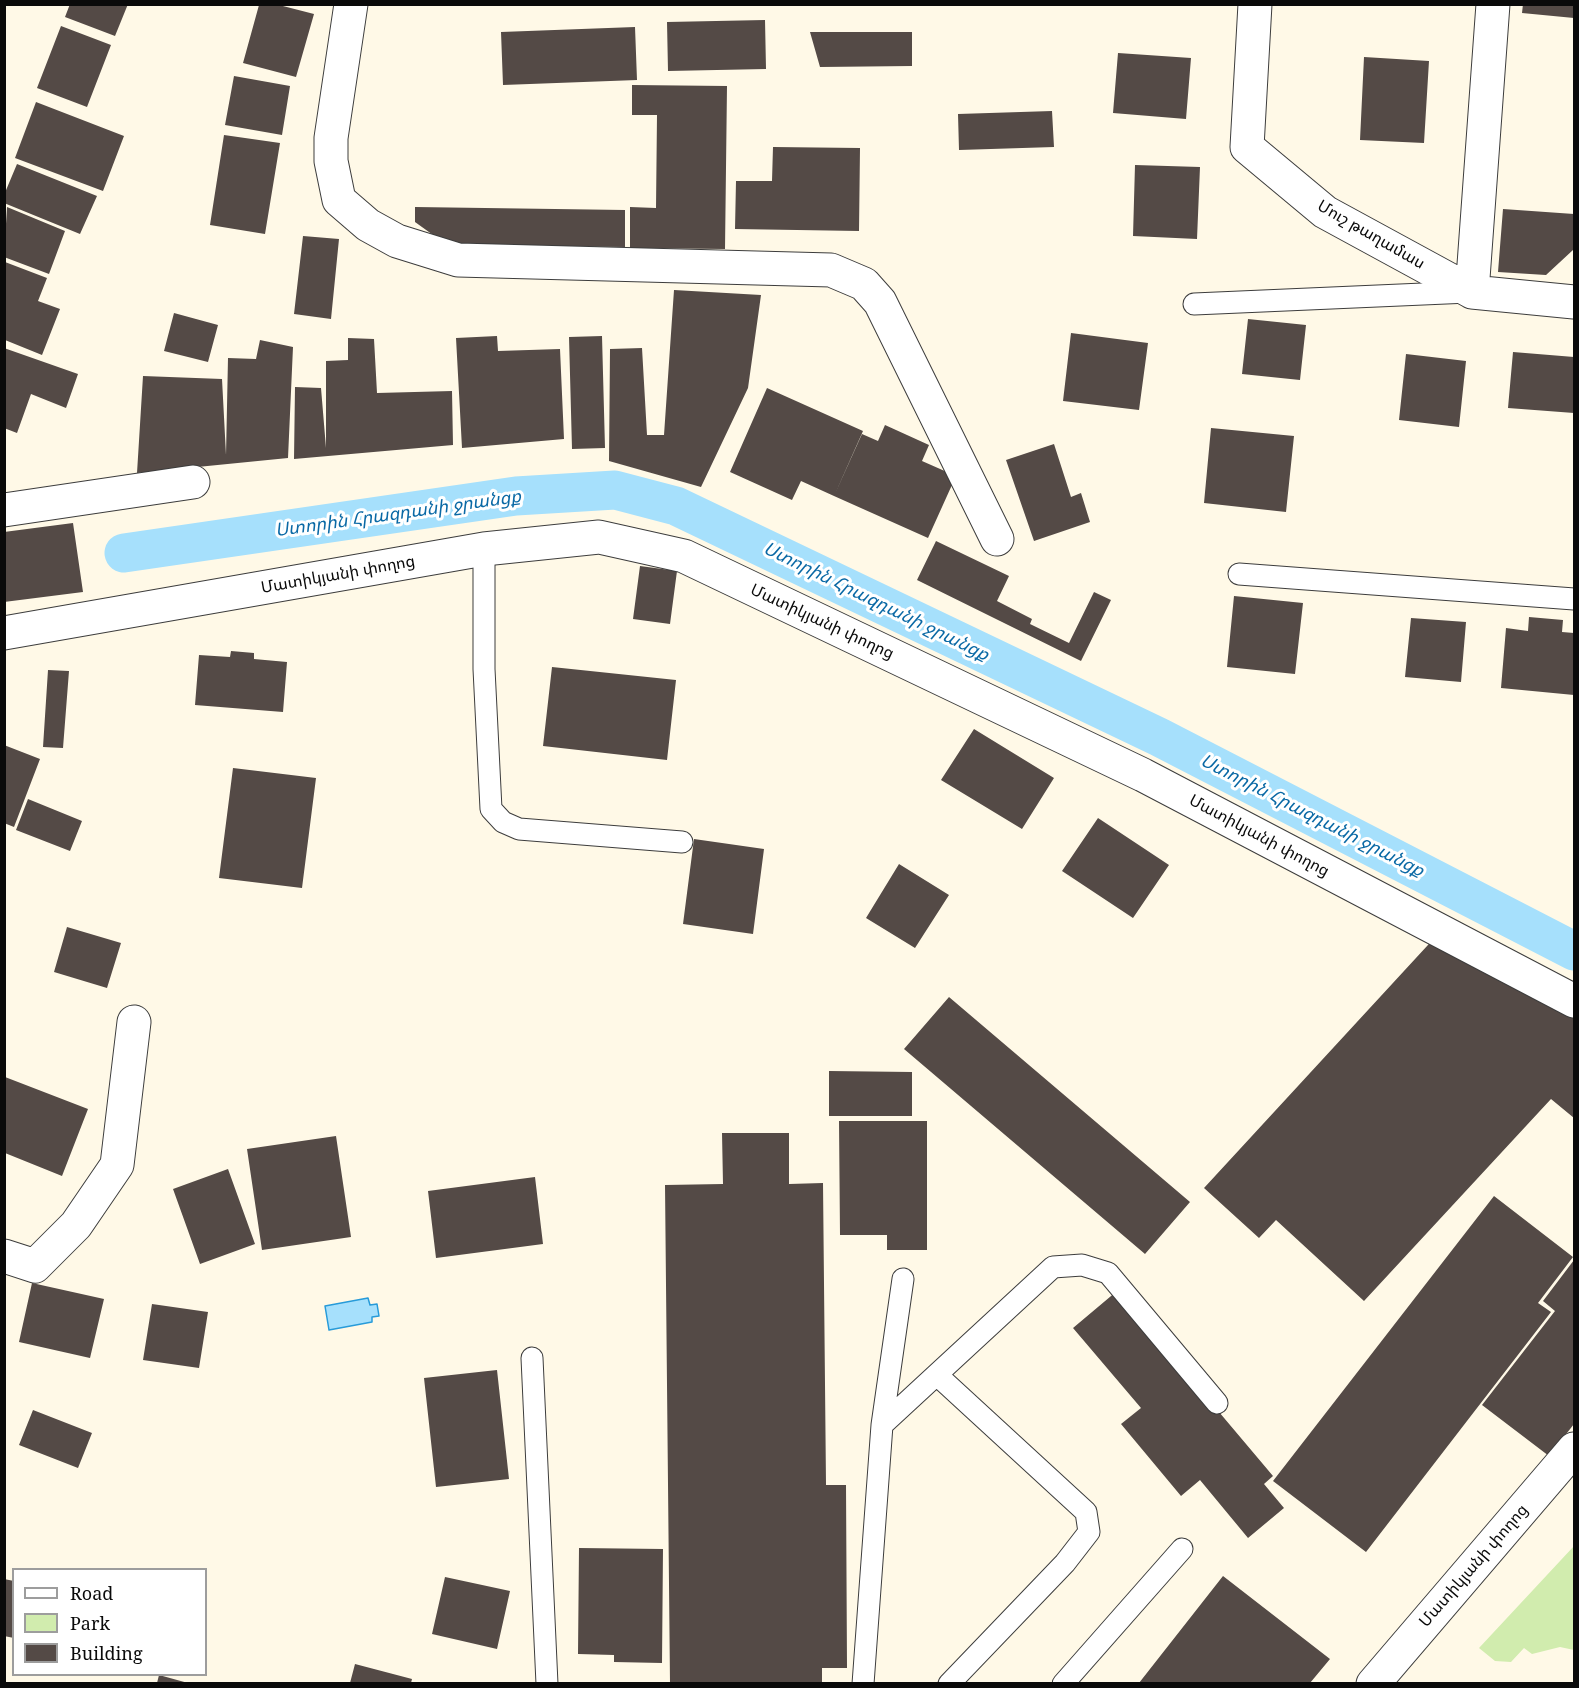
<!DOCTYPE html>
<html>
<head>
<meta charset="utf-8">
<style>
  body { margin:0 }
  #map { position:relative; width:1579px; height:1688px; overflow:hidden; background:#fff9e7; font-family:"Noto Serif",serif }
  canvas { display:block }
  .frame { position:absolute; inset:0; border:6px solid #0a0a0a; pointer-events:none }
  .legend { position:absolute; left:12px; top:1568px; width:195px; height:108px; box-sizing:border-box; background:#fff; border:2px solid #9d9d9d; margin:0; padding:8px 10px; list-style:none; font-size:18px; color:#0a0a0a }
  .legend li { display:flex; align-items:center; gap:12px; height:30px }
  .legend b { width:30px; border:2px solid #9d9d9d }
</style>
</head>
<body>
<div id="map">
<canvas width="1579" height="1688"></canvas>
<div class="frame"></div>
<ul class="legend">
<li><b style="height:8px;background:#fff"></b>Road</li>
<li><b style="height:16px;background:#d1ecae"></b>Park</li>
<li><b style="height:16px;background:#544a46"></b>Building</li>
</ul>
</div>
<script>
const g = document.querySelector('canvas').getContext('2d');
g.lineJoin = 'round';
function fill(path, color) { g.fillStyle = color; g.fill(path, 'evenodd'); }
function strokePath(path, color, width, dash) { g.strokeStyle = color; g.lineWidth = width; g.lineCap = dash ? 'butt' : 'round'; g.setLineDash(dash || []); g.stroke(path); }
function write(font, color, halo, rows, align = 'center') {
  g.font = font + ' "Noto Serif","Noto Sans Armenian",serif'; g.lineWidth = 6; g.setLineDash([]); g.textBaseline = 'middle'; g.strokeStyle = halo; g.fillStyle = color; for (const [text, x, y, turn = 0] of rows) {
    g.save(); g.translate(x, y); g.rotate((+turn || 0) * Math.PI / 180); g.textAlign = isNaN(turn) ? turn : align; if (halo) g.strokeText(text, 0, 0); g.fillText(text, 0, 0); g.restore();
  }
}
const green = new Path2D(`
  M1574 1546V1650L1560 1647 1532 1654 1524 1648 1511 1662 1495 1661 1479 1648Z`);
const water = new Path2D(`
  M368 1298 370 1305 377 1304 379 1316 372 1317V1322L329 1330 325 1306Z`);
const canal = new Path2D(`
  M124 553 516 496 615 490 676 506 1159 737 1574 951`);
const building = new Path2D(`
  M70 4H128L115 36 65 17Z
  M1523 4H1574V18L1522 13Z
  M259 5H279L314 14 296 77 243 63Z
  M765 20 766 69 668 71 667 22Z
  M61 26 111 45 87 107 37 88Z
  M635 27 637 80 503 85 501 32Z
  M810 32H912V66L820 67Z
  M1118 53 1191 58 1186 119 1113 113Z
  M1364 57 1429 61 1424 143 1360 140Z
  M234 76 290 86 282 135 225 125Z
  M632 85 727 86 725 249 630 248V207L656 208 657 115H632Z
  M36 102 124 136 103 191 15 158Z
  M1052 111 1054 147 959 150 958 114Z
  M224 135 280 143 265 234 210 225Z
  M773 147 860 148 859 231 735 229 736 181H772Z
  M17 164 97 196 80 234 4 203V195Z
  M1135 165 1200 167 1197 239 1133 236Z
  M7 207 65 231 49 274 4 257Z
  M415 207 625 210V247L447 245 415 222Z
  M1503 209 1574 214 1573 250 1546 275 1498 272Z
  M303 236 339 239 331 319 294 314Z
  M5 262 47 278 38 301 60 309 42 355 5 340Z
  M674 290 761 295 748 388 701 487 609 461 610 349 642 348 647 435H664Z
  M174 313 218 325 208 362 164 351Z
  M1248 319 1306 325 1300 380 1242 374Z
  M1071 333 1148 343 1139 410 1063 401Z
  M497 336 498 351 560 349 564 439 462 448 456 338Z
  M602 336 605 448 572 449 569 337Z
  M348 338 374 339 377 393 452 391 453 445 294 459 295 387 321 388 326 448V361L348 360Z
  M260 340 293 347 288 458 137 473 143 376 222 379 226 455 228 358 256 359Z
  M4 348 78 374 66 408 31 394 17 433 4 428Z
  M1513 352 1574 357V413L1508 408Z
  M1406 354 1466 361 1459 427 1399 420Z
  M767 388 863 431 834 496 801 481 792 500 730 472Z
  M885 425 929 445 922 461 956 476 928 538 834 496 862 434 878 441Z
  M1211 428 1294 436 1286 512 1204 503Z
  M1054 444 1071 497 1081 493 1090 522 1034 541 1006 460Z
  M73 523 83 592 4 602V532Z
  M936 541 1009 576 997 601 1032 619 1030 624 1069 643 1094 592 1111 600 1081 661 917 580Z
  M640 566 677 571 670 624 633 619Z
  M1234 596 1303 603 1295 674 1227 667Z
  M1529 617 1563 620 1562 632 1574 633V695L1501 688 1506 628 1528 631Z
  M1411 618 1466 622 1461 682 1405 677Z
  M231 651 254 653V659L287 662 283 712 195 705 199 655 230 657Z
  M552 667 676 680 667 760 543 746Z
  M48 670 69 671 63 748 43 747Z
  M974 729 1054 778 1022 829 941 780Z
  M4 745 40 759 14 827 4 823Z
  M233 768 316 778 302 888 219 878Z
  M28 799 82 821 70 851 16 830Z
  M1098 818 1169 865 1133 918 1062 871Z
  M694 839 764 849 753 934 683 924Z
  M899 864 949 895 915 948 866 918Z
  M67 927 121 943 107 988 54 972Z
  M1439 933 1574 1017V1118L1551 1099 1364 1301 1276 1220 1259 1238 1204 1188Z
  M949 997 1190 1202 1145 1254 904 1049Z
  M829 1071 912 1072V1116H829Z
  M5 1077 88 1109 62 1176 5 1153Z
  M839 1121H927V1250H887V1235H840Z
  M722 1133H789V1184L823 1183 826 1485H846L847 1668H822V1683H670L665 1185 723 1184Z
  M336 1136 351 1237 262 1250 247 1149Z
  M228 1169 255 1244 200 1264 173 1189Z
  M535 1177 543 1244 436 1258 428 1191Z
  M1494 1196 1573 1257 1538 1303 1551 1312 1366 1552 1273 1481Z
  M1574 1260V1424L1549 1456 1482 1405 1555 1311 1543 1301Z
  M32 1283 104 1299 90 1358 19 1342Z
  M1117 1291 1273 1476 1264 1484 1284 1508 1248 1538 1200 1480 1181 1496 1121 1424 1141 1408 1073 1328Z
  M152 1304 208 1312 199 1368 143 1360Z
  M497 1370 509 1479 436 1487 424 1378Z
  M33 1410 92 1433 78 1468 19 1445Z
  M579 1548 663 1549 662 1663 614 1662V1655L578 1654Z
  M1223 1576 1330 1659 1310 1683H1139Z
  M445 1577 510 1591 497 1649 432 1634Z
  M4 1579 14 1581V1638L4 1636Z
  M355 1664 412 1679 411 1683H350Z
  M159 1675 188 1683H157Z`);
const lane = new Path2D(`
  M1194 304 1469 292
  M484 549V669L491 809 503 822 519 829 682 842
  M1239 574 1574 599
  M532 1358 547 1684
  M937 1375 1086 1512 1089 1532 1065 1563 949 1684
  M882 1425 1053 1267 1082 1265 1108 1273 1217 1403
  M863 1684 882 1425 903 1279
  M1063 1684 1182 1549`);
const street = new Path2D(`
  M351 4 331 138V161L339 200 368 225 397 241 458 260 831 270 864 284 880 302 997 539
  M1255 4 1247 147 1325 212 1472 292 1574 302
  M1472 292 1493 4
  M4 510 193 482
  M4 633 484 549 599 537 684 556 1143 775 1574 1001
  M4 1256 35 1266 76 1225 117 1165 134 1022
  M1373 1684 1574 1449`);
const streetNames = [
  ["Մուշ թաղամաս",1371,235,30],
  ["Մատիկյանի փողոց",338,575,-10],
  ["Մատիկյանի փողոց",822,622,25],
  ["Մատիկյանի փողոց",1259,836,28],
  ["Մատիկյանի փողոց",1474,1566,-49]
];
const waterNames = [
  ["Ստորին Հրազդանի ջրանցք",398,514,-8],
  ["Ստորին Հրազդանի ջրանցք",876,602,26],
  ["Ստորին Հրազդանի ջրանցք",1312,816,27]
];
fill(green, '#d1ecae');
fill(water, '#a6e0fc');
strokePath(water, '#279bd9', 1.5);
strokePath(canal, '#a6e0fc', 39);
fill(building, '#544a46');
strokePath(lane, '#3d3d3d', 23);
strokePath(street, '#3d3d3d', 35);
strokePath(lane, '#fff', 21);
strokePath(street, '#fff', 33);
write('16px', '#0a0a0a', '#fff', streetNames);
write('italic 18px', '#0a69a5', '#fff', waterNames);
</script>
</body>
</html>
